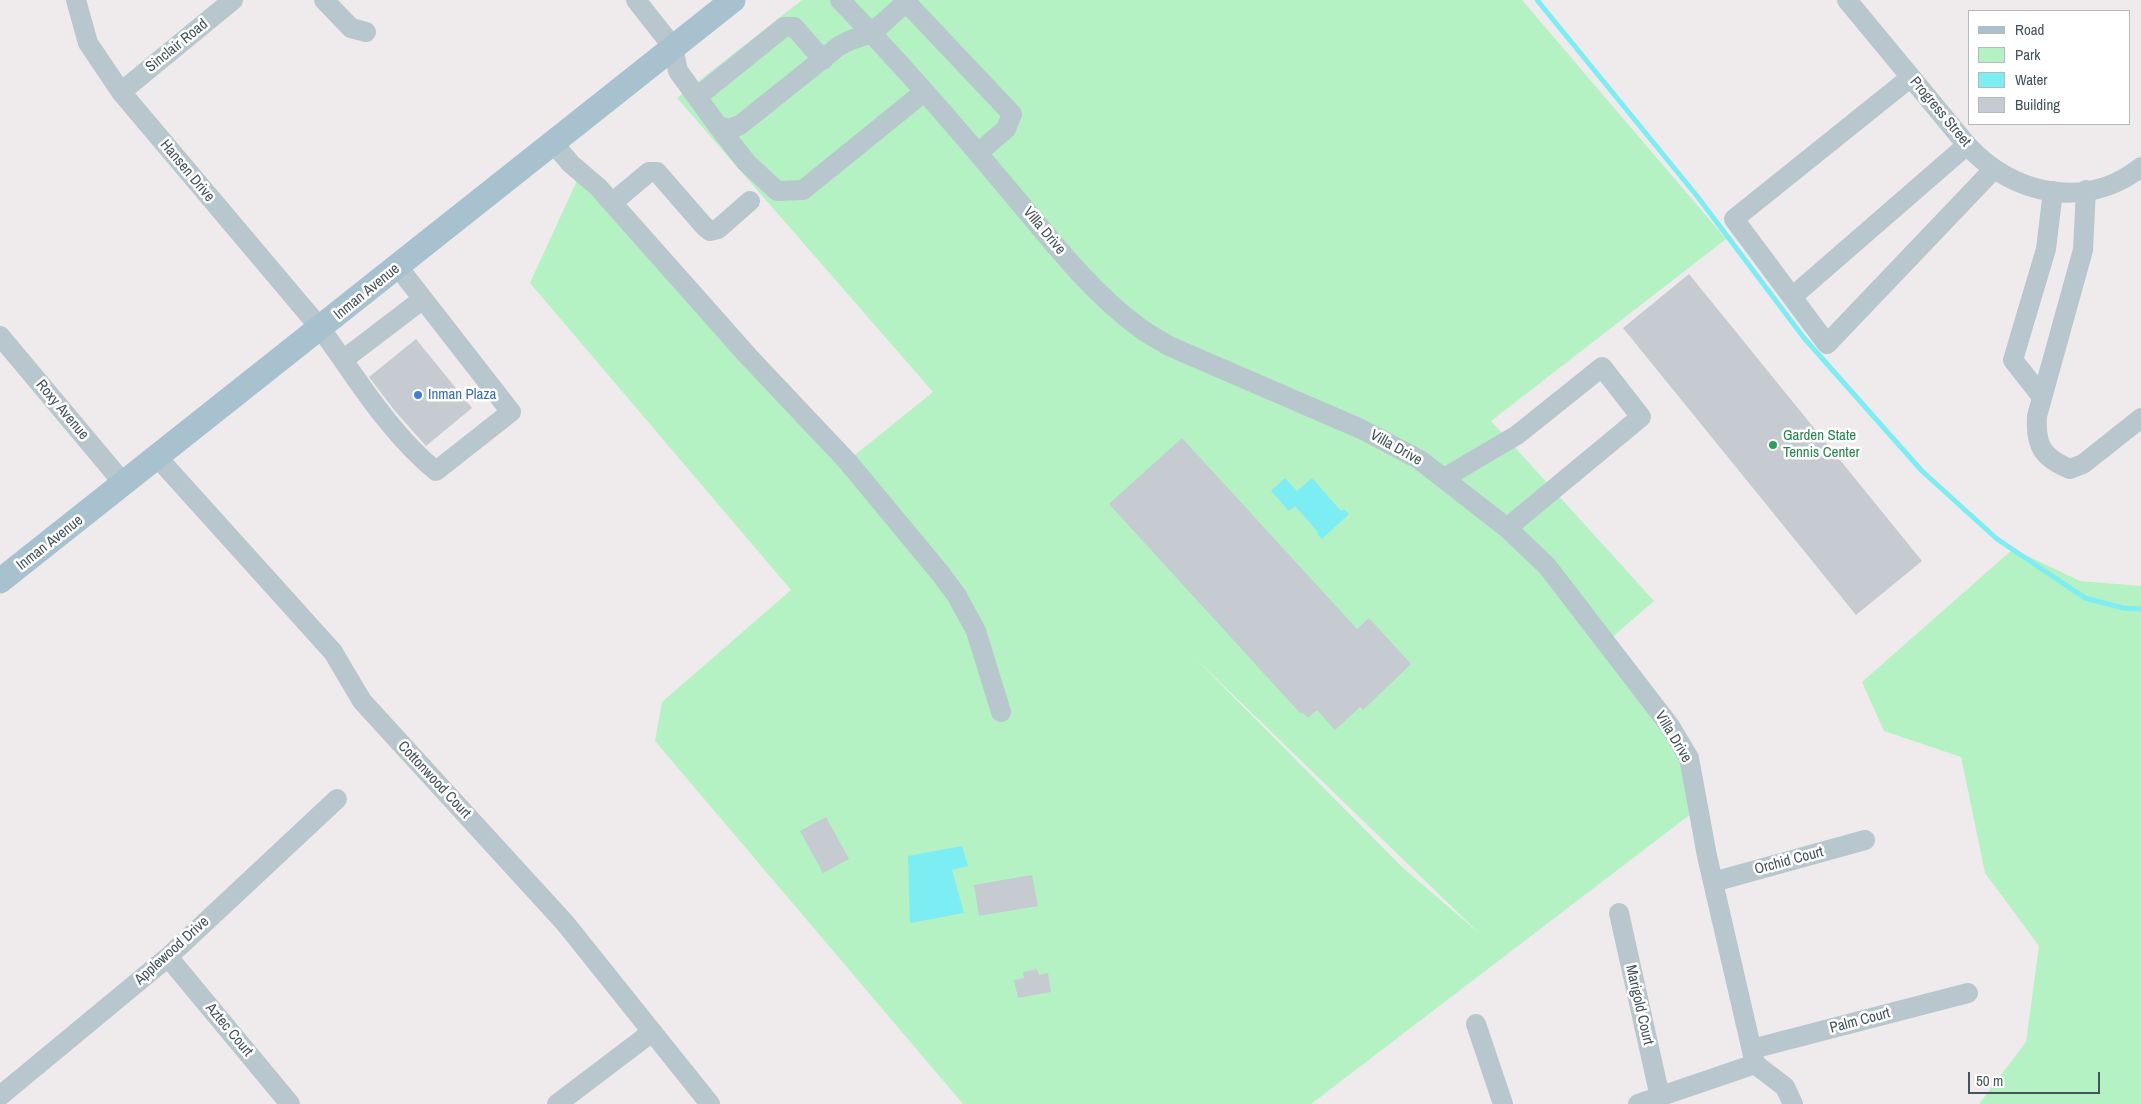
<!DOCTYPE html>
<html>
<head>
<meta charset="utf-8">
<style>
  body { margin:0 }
  #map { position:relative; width:2141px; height:1104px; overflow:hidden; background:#efebec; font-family:"Archivo Narrow",sans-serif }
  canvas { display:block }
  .legend { position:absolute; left:1968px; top:10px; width:162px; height:115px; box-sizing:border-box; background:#fff; border:1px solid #b4babd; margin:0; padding:6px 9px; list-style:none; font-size:15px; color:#43535b }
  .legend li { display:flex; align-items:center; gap:10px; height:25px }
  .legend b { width:25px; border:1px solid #b4babd }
  .scale { position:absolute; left:1968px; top:1072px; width:132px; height:22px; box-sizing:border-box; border:2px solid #43535b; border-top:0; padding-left:6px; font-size:15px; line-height:18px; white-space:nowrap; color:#43535b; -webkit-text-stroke:4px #fff; paint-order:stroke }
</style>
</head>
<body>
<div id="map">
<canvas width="2141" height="1104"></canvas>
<ul class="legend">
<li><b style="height:6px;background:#a8c1ce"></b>Road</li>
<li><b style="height:14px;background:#b4f2c3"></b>Park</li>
<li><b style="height:14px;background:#7dedf4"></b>Water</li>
<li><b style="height:14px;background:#c5cbd0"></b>Building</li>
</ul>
<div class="scale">50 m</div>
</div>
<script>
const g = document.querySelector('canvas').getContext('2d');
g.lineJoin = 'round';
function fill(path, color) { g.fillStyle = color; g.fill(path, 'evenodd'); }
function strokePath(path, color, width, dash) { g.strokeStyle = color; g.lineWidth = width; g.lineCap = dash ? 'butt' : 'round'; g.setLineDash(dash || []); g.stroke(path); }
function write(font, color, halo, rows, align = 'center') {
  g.font = font + ' "Archivo Narrow",sans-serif'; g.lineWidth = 5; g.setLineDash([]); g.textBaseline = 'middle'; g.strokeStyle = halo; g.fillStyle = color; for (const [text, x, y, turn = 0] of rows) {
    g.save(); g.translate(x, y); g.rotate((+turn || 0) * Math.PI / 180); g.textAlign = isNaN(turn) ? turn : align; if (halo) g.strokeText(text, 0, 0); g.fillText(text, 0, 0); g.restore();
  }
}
const green = new Path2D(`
  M802 0H1522L1726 239 1491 421 1654 601 1610 639 1674 719 1700 807 1311 1104H963L655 741 662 702 791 590 530 283 580 174 845 463 933 392 677 98ZM1193 656 1479 933 1402 867Z
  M2013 549 2080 581 2141 586V1104H1979L2026 1042 2039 946 1985 873 1961 757 1884 731 1862 682Z`);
const water = new Path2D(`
  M1285 478 1297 491 1312 478 1341 511 1344 509 1349 514 1322 539 1317 534 1318 532 1295 506 1289 511 1271 491Z
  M962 846 968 866 952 870 964 913 910 923 908 856Z`);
const stream = new Path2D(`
  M1537 0 1697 196 1804 338 1922 471 1997 539 2085 598 2123 608 2141 609`);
const building = new Path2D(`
  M1689 274 1922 561 1856 615 1623 328Z
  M416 339 472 408 426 446 395 411 369 377Z
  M1182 438 1357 629 1369 618 1411 664 1363 710 1360 707 1335 730 1317 710 1308 718 1302 712 1301 714 1109 504Z
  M826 817 849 859 823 873 800 831Z
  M1032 875 1038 906 979 916 974 885Z
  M1037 969 1039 975 1048 973 1051 992 1018 998 1014 980 1024 978 1023 972Z`);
const minor = new Path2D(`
  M76 0 88 43 121 92 321 329 343 360 423 299 398 267
  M324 0 351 28 366 32
  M636 0 673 47 678 71 718 126 729 129 740 125 839 46 851 40 872 33 906 2 1012 114 1006 129 978 153
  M840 0C894 56 947 116 997 176 1042 228 1084 287 1140 328 1149 335 1160 340 1169 346L1361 429 1420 460 1507 528 1547 566 1670 726 1689 758 1707 856 1755 1064
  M1847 0 1967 145C2012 195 2086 211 2141 167
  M1911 77 1734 219 1827 344 1994 169
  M121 92 233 0
  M697 97 784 27H794L823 60
  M718 126 746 162 777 191 803 190 924 92
  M554 144 571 164 598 187 748 356 848 462 940 573 957 596 976 631 1001 712
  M2086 190 2083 250 2037 416C2035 446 2043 458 2070 469L2083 464 2141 418
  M612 203 649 172H657L704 226 710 231 718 229 750 201
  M1792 297 1967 145
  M0 336 124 484
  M343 360C369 398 400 442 436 471L511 412 423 299
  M2042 397 2013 360 2046 249 2053 191
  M158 458 333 652 362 701 565 923 710 1104
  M1444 478 1517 435 1602 367 1641 417 1507 528
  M1713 882 1865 840
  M1619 913 1660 1097
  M168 957 290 1104
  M1476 1024 1503 1104
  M1752 1049 1968 993
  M1755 1064 1785 1087 1793 1104
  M0 1096 168 957 337 799
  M557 1104 652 1032
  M1638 1104 1755 1064`);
const major = new Path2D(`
  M0 581 733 0`);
const markers = [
  [418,395,5,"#3f7fe0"],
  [1773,445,5,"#2e9e5b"]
];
const streetNames = [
  ["Sinclair Road",177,46,-39],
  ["Progress Street",1940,112,50],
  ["Hansen Drive",187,171,50],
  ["Villa Drive",1044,231,50],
  ["Inman Avenue",367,292,-39],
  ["Roxy Avenue",62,410,50],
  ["Villa Drive",1396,448,29],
  ["Inman Avenue",50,543,-38],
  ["Villa Drive",1673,737,59],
  ["Cottonwood Court",434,780,47],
  ["Orchid Court",1789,861,-15],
  ["Applewood Drive",172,951,-42],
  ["Marigold Court",1639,1005,77],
  ["Palm Court",1860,1021,-15],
  ["Aztec Court",229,1030,50]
];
const shopNames = [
  ["Inman Plaza",428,395]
];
const leisureNames = [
  ["Garden State",1783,436],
  ["Tennis Center",1783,453]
];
fill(green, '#b4f2c3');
fill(water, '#7dedf4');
strokePath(stream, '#7dedf4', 5);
fill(building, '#c5cbd0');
strokePath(minor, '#b8c7cd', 20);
strokePath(major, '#a8c1ce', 25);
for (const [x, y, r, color] of markers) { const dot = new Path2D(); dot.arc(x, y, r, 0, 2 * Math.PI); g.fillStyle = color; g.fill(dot); strokePath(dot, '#fff', 2); }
write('15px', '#43535b', '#fff', streetNames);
write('15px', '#366cbe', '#fff', shopNames, 'left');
write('15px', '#27864d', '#fff', leisureNames, 'left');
</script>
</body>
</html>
